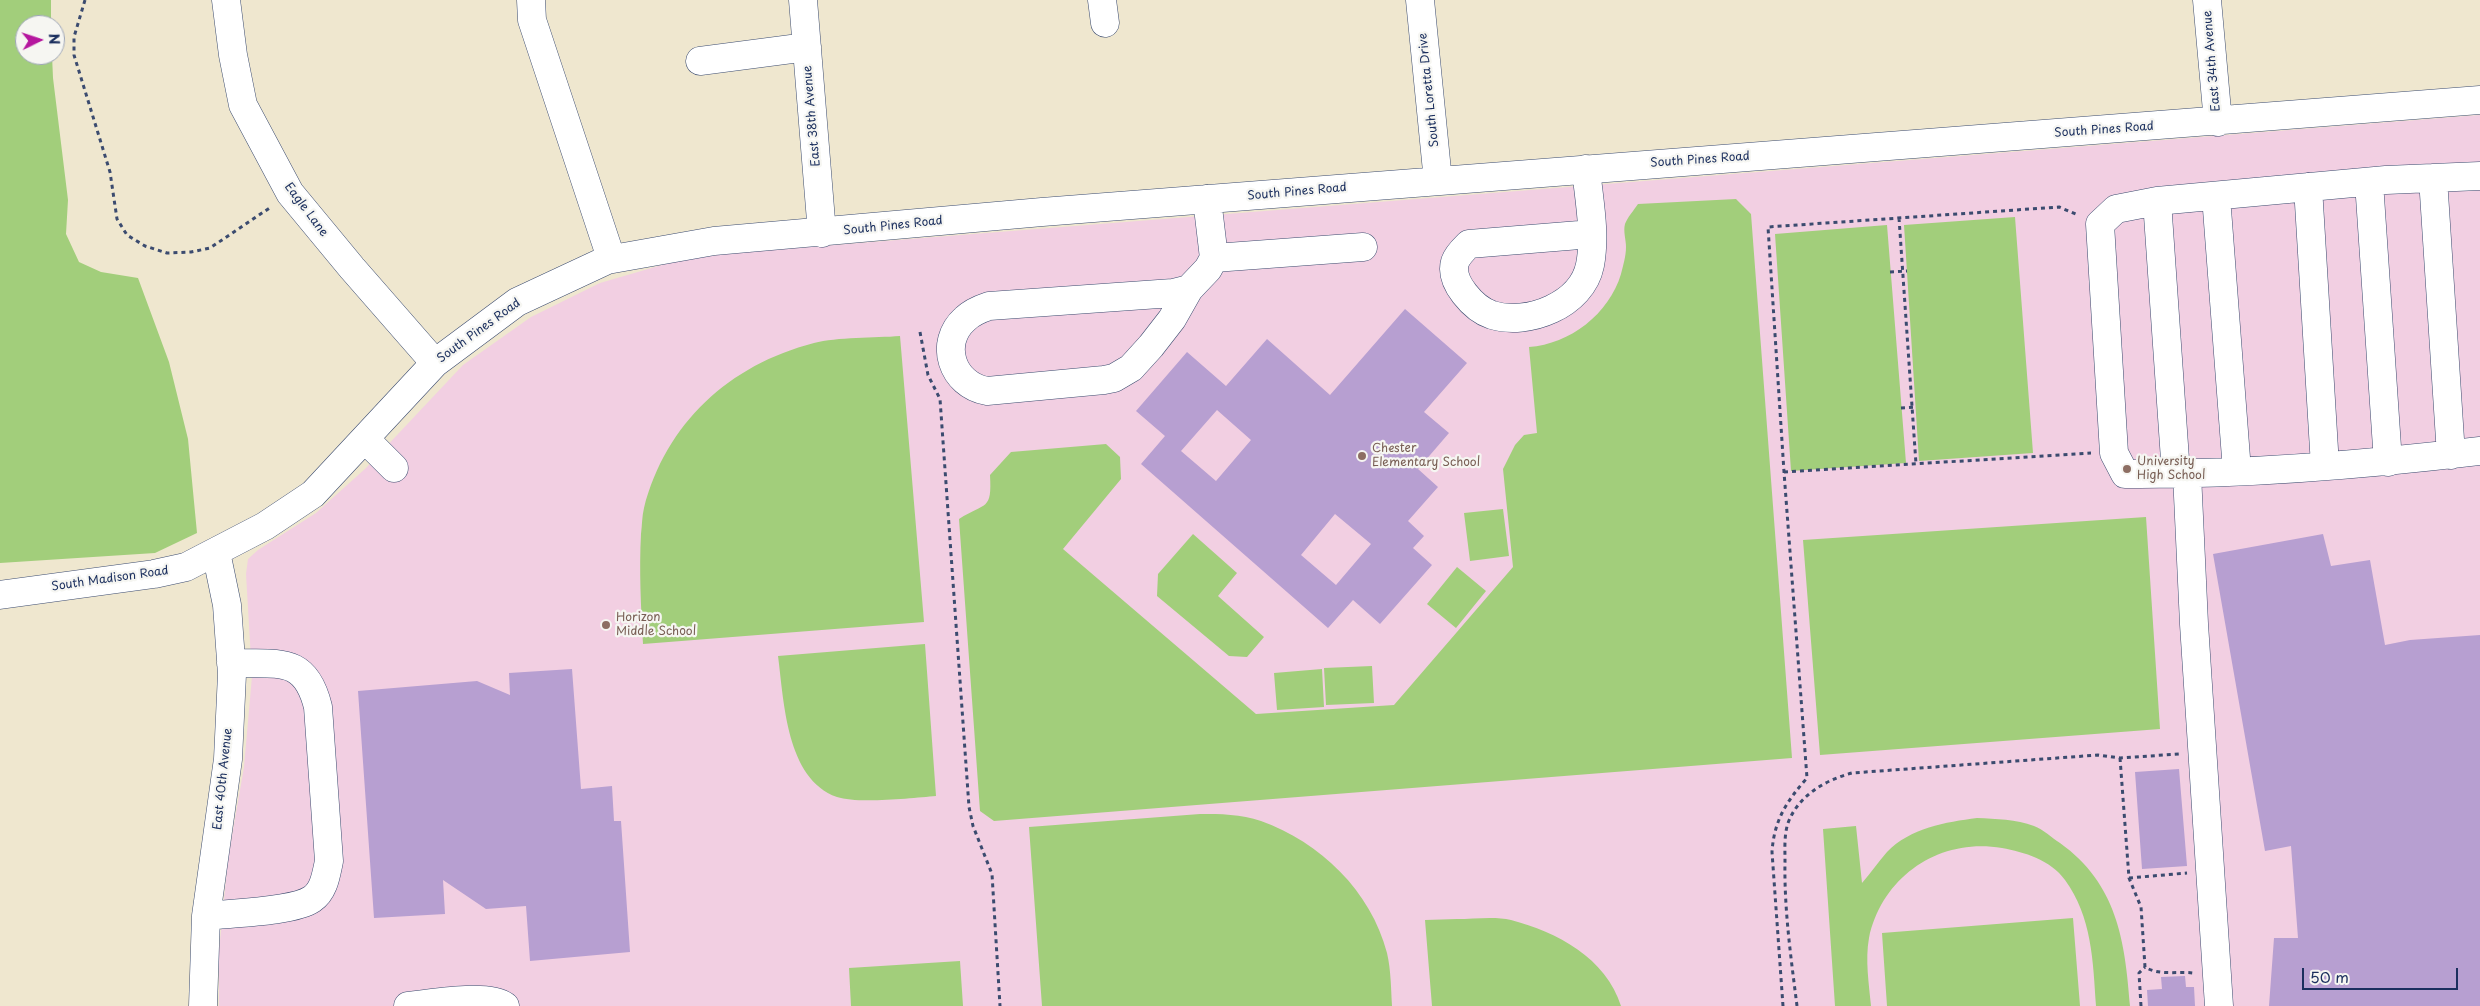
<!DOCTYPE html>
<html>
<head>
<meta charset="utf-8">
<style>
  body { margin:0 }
  #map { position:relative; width:2480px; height:1006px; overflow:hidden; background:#efe7cf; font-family:"Playpen Sans",sans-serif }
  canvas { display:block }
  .north { position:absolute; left:15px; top:15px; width:50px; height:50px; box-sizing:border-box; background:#f6f6f2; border:1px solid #9ea6b7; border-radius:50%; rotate:86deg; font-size:14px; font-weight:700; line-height:20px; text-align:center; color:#1b2f5e }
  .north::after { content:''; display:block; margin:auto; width:18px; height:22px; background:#b5179e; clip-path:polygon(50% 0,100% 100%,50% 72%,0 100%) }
  .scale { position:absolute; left:2302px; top:968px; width:156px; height:22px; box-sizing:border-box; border:2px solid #1b2f5e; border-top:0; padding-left:6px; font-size:15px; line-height:18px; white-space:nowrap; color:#1b2f5e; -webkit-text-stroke:4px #f6f6f2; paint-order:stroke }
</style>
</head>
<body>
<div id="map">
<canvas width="2480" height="1006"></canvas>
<div class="north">N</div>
<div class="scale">50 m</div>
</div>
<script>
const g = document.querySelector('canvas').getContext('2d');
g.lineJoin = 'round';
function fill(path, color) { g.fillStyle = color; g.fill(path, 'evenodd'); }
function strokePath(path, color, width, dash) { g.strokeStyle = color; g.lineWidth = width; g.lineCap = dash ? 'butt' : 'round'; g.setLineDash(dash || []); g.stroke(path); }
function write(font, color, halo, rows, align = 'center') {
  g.font = font + ' "Playpen Sans",sans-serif'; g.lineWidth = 4.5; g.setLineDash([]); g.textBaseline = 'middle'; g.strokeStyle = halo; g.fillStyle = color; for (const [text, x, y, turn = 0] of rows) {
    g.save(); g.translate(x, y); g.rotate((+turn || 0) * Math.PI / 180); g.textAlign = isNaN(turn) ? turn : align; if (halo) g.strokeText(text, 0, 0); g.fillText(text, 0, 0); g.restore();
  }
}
const built = new Path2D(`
  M2480 115V1006H219V951L228 859 244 767 252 676 246 574 248 559 258 550 316 513 366 468 463 365 531 317 600 283 679 260 733 253Z`);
const green = new Path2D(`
  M0 0H51V25H25V55H52L53 78 68 200 66 234 79 262 101 272 138 278 169 362 188 439 197 533 155 553 0 563Z
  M1736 199 1751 214 1792 758 994 821 980 811 959 519C986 502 992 511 990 475L1011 452 1106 444 1120 457 1121 479 1063 549 1256 714 1394 705 1513 567 1503 469 1515 445 1524 435 1537 433 1529 347C1570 344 1609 314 1621 274 1623 266 1626 256 1626 247 1626 240 1623 231 1625 224 1627 218 1634 210 1638 204Z
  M2015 217 2033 453 1919 461 1904 225Z
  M1887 225 1906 463 1791 471 1775 234Z
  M900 336 924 622 643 644C641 607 639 571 641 534 642 526 642 516 644 508 666 423 729 365 814 343 837 337 875 338 900 336Z
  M1503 509 1509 556 1470 561 1464 513Z
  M2146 517 2160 729 1820 755 1803 540Z
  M1193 534 1237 573 1218 596 1264 637 1247 657 1229 656 1157 596 1158 574Z
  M1457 567 1486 591 1456 628 1427 604Z
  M925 644 936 796C912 798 858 804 837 797 786 779 784 701 778 656Z
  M1372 666 1374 703 1326 705 1324 668Z
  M1322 669 1324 707 1277 710 1274 673Z
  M1200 814C1220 814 1241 814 1261 821 1320 842 1371 891 1387 953 1391 970 1391 989 1392 1006H1042L1029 827Z
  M1977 818C1996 819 2016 819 2034 826 2043 829 2052 838 2060 843 2117 884 2125 940 2130 1006H2096C2093 961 2092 917 2065 880 2051 860 2024 852 2002 848 1940 837 1882 876 1869 938 1865 960 1869 984 1871 1006H1835L1823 829 1856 826 1862 883C1871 873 1878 862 1887 852 1910 828 1946 822 1977 818Z
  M2073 918 2080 1006H1887L1882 933Z
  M1457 919C1474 919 1495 916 1511 920 1557 932 1606 958 1621 1006H1432L1425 920Z
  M960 961 963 1006H851L849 968Z`);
const building = new Path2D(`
  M1405 309 1467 363 1424 412 1449 433 1418 469 1438 487 1408 521 1424 536 1413 548 1432 565 1380 624 1353 600 1328 628 1141 464 1165 436 1136 411 1187 352 1226 386 1267 339 1330 395ZM1217 410 1251 440 1216 481 1181 451ZM1335 514 1371 544 1336 585 1301 555Z
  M2323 534 2331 566 2370 560 2385 645 2410 640 2480 635V1006H2269L2274 938H2298L2291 846 2265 851 2213 554Z
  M572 669 581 789 612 786 614 821H621L630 952 530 961 526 906 486 909 443 880 445 914 374 918 358 691 477 681 510 695 509 673Z
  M2179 769 2187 866 2142 869 2135 772Z
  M2185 976 2186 987H2194L2195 1006H2148L2147 990 2162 989 2161 977Z`);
const path = new Path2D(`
  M85 0 74 37V55L110 172 117 219 127 235 145 246 167 253 191 252 210 248 271 207
  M1899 218 1916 464
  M1890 272 1907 271
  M920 332 928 375 940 399 969 807 973 826 992 874 1000 1006
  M1901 408 1916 407
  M1784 472 2091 453
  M2120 758 2129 878 2141 907 2145 967C2159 976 2178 971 2193 973
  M2129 878 2187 873
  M1783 1006 1772 852C1774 820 1787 801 1807 778L1784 472 1768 227 2059 207 2078 215
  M1797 1006C1791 958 1784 909 1785 861 1785 849 1784 835 1788 823 1798 796 1825 780 1852 773L2098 755 2120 758 2179 754
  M2141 1006 2139 973 2145 967`);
const minor = new Path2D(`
  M226 0 233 55 243 105 290 193 352 268 435 363
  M531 0 532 20 611 258 607 260
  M803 0 822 233
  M1102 0 1105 23
  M1420 0 1438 181
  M2207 0 2218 122
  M700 61 807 47
  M1586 169C1589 200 1596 234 1590 265 1582 305 1528 326 1492 315 1474 309 1449 282 1455 262 1458 254 1464 249 1469 244L1592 234
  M2480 176 2386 180 2157 201 2116 209 2100 224 2114 453 2125 474C2244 475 2363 465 2480 451
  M2433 178 2451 455
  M2369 182 2388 462
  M2308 187 2325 466
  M2216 196 2237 471
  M2157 201 2176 474
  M1214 258 1363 247
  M1189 289 1173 293 989 306C980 309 972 312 965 319 938 343 952 385 987 391L1104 380 1114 378 1131 368 1151 346 1172 319 1189 289 1208 269 1214 258 1207 199
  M365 439 394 468
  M2187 474 2194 624 2219 1006
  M0 595 154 574 186 567 265 526 313 494 435 363 517 302 607 260 714 241 1042 212 2480 100
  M206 916C230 913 293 912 312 899 324 891 326 875 329 861L318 707C305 654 277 665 231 663
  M203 1006 206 916 228 759 232 674 227 605 216 552
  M408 1006C431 1004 487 993 505 1006`);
const markers = [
  [1362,456,5,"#8d6e63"],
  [2127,469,5,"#8d6e63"],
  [606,625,5,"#8d6e63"]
];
const streetNames = [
  ["East 34th Avenue",2212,61,-95],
  ["South Loretta Drive",1429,90,-96],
  ["East 38th Avenue",812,116,-95],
  ["South Pines Road",2104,130,-4],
  ["South Pines Road",1700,160,-4],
  ["South Pines Road",1297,192,-5],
  ["Eagle Lane",306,210,53],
  ["South Pines Road",893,226,-6],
  ["South Pines Road",479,331,-36],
  ["South Madison Road",110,579,-8],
  ["East 40th Avenue",223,779,-84]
];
const educationNames = [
  ["Chester",1372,449],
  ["Elementary School",1372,463],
  ["University",2137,462],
  ["High School",2137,476],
  ["Horizon",616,618],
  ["Middle School",616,632]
];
fill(built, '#f2cfe2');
fill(green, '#a2ce7b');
fill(building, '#b79fd1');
strokePath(minor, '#3b4b6f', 29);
strokePath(path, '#3b4b6f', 3, [4, 4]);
strokePath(minor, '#fff', 28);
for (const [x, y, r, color] of markers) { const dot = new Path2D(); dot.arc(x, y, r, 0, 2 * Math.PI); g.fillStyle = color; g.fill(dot); strokePath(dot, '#f6f6f2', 2); }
write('12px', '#1b2f5e', '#f6f6f2', streetNames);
write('12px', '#785e54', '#f6f6f2', educationNames, 'left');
</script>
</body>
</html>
